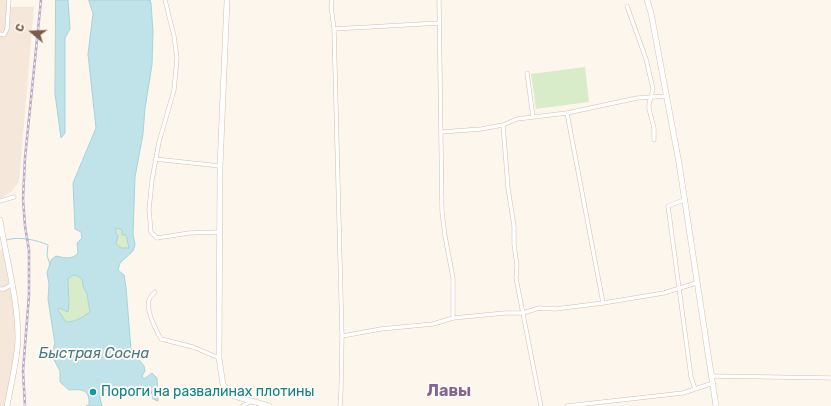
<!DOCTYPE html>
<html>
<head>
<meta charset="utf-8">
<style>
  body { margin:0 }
  #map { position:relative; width:831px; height:406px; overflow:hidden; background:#fdf6ec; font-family:Rubik,sans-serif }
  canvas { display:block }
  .north { position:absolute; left:12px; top:12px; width:40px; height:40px; -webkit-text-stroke:3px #fffaf3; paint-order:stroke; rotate:289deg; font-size:11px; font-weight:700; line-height:16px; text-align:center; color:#7a5c4d }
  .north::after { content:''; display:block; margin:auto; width:14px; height:18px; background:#7a5c4d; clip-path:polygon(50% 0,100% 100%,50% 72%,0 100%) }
</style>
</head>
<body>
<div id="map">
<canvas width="831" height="406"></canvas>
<div class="north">С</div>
</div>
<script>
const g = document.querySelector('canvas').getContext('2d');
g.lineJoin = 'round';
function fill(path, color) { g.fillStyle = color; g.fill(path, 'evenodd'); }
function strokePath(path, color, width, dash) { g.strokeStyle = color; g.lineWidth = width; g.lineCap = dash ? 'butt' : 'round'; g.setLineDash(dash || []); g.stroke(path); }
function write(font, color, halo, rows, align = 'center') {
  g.font = font + ' Rubik,sans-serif'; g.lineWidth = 4; g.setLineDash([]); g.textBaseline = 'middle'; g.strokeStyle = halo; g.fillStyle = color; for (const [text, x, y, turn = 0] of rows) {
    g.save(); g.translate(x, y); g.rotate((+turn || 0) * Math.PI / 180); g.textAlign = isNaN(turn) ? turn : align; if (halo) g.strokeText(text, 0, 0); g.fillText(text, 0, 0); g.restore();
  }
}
const residential = new Path2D(`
  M0 0H9V7H34L19 182 11 192 0 199Z
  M5 249 12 284 18 339 7 405 11 406H0V250Z`);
const green = new Path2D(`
  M585 67 589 102 536 109 531 74Z
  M116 228C126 231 126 239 130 248H121L116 244 118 236 116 233Z
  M74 275 78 276 82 279 83 286 87 294 90 312C82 318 75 322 66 322L58 311 59 308 67 311 69 304 68 279Z`);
const water = new Path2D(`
  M56 0H68L70 29 65 38V133L61 138 55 94Z
  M89 0H150L151 3 153 32 152 65 145 108 143 134 135 177 133 234 135 245 133 251 120 263 118 270 124 275 126 287 131 350 144 366 145 371 142 376 144 379 152 373 157 378 158 401 153 399 151 390 145 386 133 391 123 390 113 391 107 389 101 392 100 398 102 406H86L89 405C90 389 82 389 69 390L60 382V371L51 354 55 344 48 299 49 284 47 273 51 260 56 256C65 258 72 260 78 253L77 243 82 238 81 232 75 229 73 183 96 128 88 54 93 14ZM116 228 122 230V235H126L129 248H121L116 244 118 236 116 233ZM74 275 78 276 82 279 83 286 87 294 90 312C82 318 75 322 66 322L58 310 59 308 68 312 69 304 68 279Z`);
const stream = new Path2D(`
  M6 240C19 236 37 240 48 245L47 255 50 265`);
const street = new Path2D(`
  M165 0 174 36 177 58 174 90 159 142 152 180 149 210 151 232 157 238 189 233 219 232
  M332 0 331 6 334 29 342 336 341 391 340 406
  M439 0 442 212 445 236 453 278V318
  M627 6 646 59 653 89 649 104V109L654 128V140
  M334 29 439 23
  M0 34 4 35 7 29 9 0
  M527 73 533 117
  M567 113 603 303
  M503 125 508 188 514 226V244L517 266 516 278 541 406
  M442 132 481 129 503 125 517 119 567 113 637 98 667 96
  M155 159 220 166
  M684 200 668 206 691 377 695 389
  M0 201 14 197
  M0 289H4L12 284
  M155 292C153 294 150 297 149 300 146 310 156 330 161 339L193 347 219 358
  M342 336 381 329 433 324 453 318 505 313H523L539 308 555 309 603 303 664 293 696 283
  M711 376 831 378
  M243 406 251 401
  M567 406 683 393 713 383`);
const secondary = new Path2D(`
  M227 0 220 166 219 358 223 385 234 396 269 406
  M647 0 651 13 679 163 716 406
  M0 220C6 259 18 298 18 339 17 361 11 384 7 406`);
const rail = new Path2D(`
  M25 406 23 371 29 295V250L25 226 23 199 25 158 41 0`);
const markers = [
  [93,392,4,"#0f9aa8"]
];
const cultureNames = [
  ["Пороги на развалинах плотины",101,392]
];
const waterNames = [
  ["Быстрая Сосна",94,354]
];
const quarterNames = [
  ["Лавы",449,391]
];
fill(residential, '#f5e8da');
fill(green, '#d8ecc9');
fill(water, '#bfe3e8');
strokePath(water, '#a5d3da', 1);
strokePath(stream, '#a5d3da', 1);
strokePath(street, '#d1beb0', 4.5);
strokePath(secondary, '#d6c0b0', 6);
strokePath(street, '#fff', 3.5);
strokePath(secondary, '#fff', 5);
strokePath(rail, '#b9a8c9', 2.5);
strokePath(rail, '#fffaf3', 1, [3]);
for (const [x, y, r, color] of markers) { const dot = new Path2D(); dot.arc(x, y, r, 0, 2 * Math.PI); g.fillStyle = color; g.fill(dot); strokePath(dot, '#fffaf3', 1.5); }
write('14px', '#0d838f', '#fffaf3', cultureNames, 'left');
write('italic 15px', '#437c86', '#fffaf3', waterNames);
write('bold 16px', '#846695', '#fffaf3', quarterNames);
</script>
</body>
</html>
